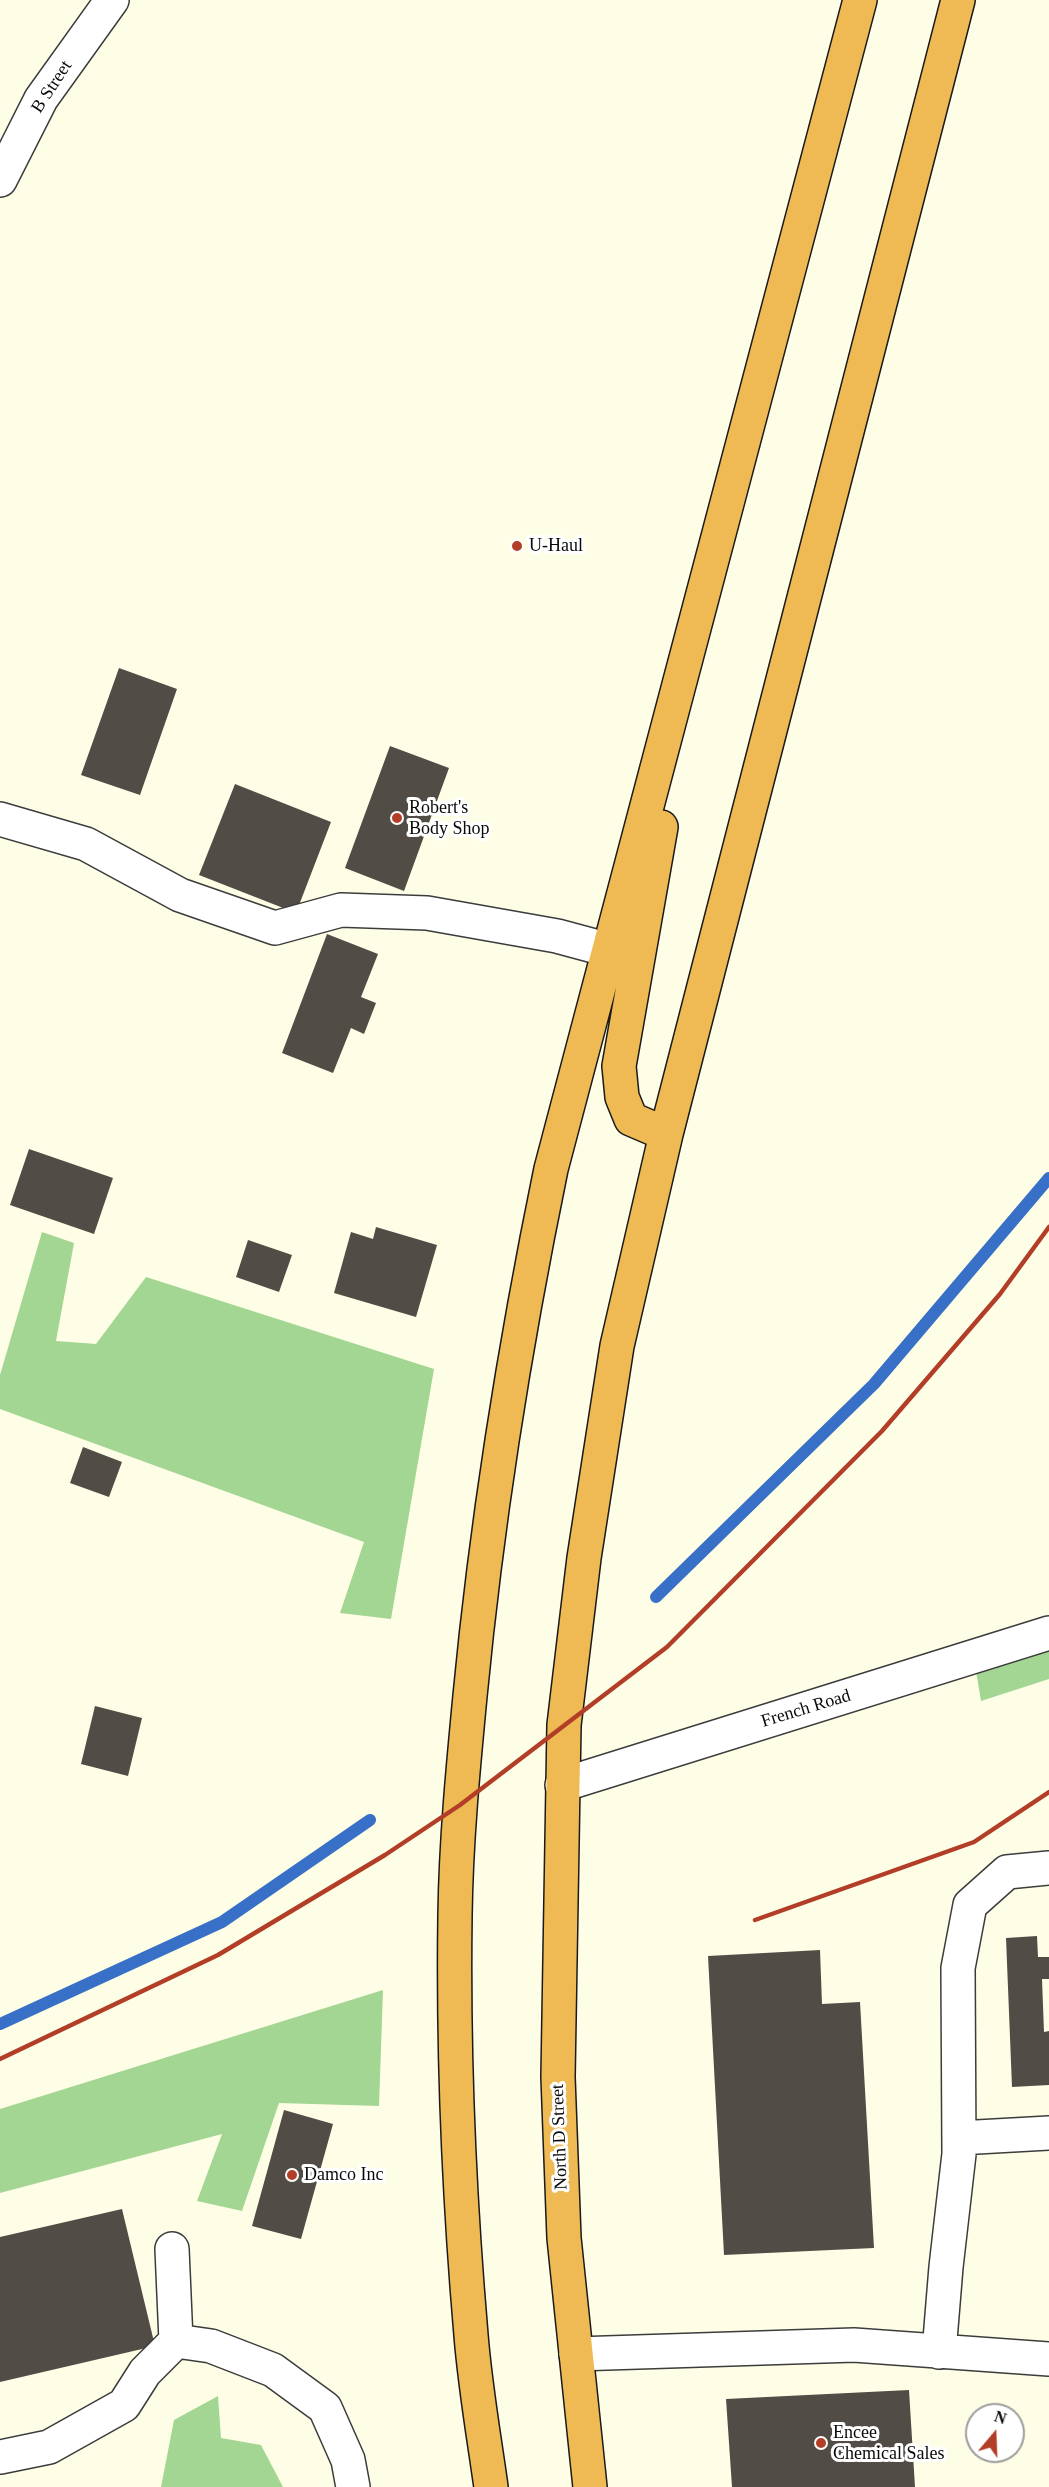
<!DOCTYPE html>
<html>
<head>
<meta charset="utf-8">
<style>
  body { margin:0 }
  #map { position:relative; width:1049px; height:2487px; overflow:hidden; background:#fefee6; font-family:"Times New Roman",serif }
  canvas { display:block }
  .north { position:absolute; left:965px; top:2403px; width:60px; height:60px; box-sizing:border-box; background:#fff; border:2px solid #9d9d9d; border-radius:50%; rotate:19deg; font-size:16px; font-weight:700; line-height:24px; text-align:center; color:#090909 }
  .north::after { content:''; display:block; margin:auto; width:21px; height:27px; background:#b33e28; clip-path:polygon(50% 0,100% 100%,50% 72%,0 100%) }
</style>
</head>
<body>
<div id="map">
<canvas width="1049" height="2487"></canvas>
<div class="north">N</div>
</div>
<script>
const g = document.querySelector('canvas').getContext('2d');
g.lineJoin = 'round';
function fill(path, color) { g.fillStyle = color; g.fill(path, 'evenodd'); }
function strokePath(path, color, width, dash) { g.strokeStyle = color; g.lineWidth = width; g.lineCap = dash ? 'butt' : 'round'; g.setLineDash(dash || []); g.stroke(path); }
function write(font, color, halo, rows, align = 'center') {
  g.font = font + ' "Times New Roman",serif'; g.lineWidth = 6; g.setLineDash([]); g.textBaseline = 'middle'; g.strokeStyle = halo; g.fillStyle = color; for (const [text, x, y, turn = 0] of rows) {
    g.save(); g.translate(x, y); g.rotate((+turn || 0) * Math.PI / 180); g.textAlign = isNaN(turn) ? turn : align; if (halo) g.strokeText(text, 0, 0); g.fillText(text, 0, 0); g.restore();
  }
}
const forest = new Path2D(`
  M42 1232 74 1243 56 1341 96 1344 146 1277 434 1369 391 1619 340 1613 364 1542 0 1409V1375Z
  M1049 1646V1679L981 1701 976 1671Z
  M383 1990 379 2106 279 2103 242 2211 197 2201 222 2134 0 2193V2109Z
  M218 2396 221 2438 261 2445 283 2487H161L174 2420Z`);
const stream = new Path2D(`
  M656 1597 874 1384 1049 1178
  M0 2024 222 1922 370 1820`);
const building = new Path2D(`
  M119 668 177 689 140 795 81 775Z
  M390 746 449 768 404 891 345 868Z
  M235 784 331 822 296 913 199 875Z
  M327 934 378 954 361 997 376 1003 364 1034 351 1028 333 1073 282 1053Z
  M29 1149 113 1178 94 1234 10 1205Z
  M376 1227 437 1245 416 1317 334 1293 351 1232 373 1239Z
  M248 1240 292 1255 279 1292 236 1277Z
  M83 1447 122 1462 109 1497 70 1483Z
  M95 1706 142 1718 128 1776 81 1764Z
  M1037 1936 1038 1957H1049V1979H1042L1044 2032 1049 2031V2085L1012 2087 1006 1938Z
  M820 1950 822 2004 860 2002 874 2248 724 2255 708 1956Z
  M284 2110 333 2124 301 2239 252 2226Z
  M122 2209 155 2346 0 2382V2237Z
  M909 2390 915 2487H732L726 2399Z`);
const minor = new Path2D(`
  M0 180 41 99 112 0
  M0 819 86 844 180 895 275 928 341 910 427 913 557 936 609 950
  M562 1785 1049 1633
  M959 2138 1049 2133
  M172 2249 176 2341
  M939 2352 946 2267 959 2154 958 1968 970 1905 1007 1872 1049 1868
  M576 2354 854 2345 1049 2359
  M0 2457 49 2447 124 2405 145 2372 176 2341 211 2346 273 2370 325 2408 348 2460 353 2487`);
const highway = new Path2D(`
  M661 827 619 1066 622 1097 631 1119 666 1134
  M491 2487C484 2437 475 2386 471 2335 459 2196 453 2055 455 1915 456 1842 463 1769 470 1696 487 1518 515 1344 551 1169L860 0
  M590 2487 564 2238 558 2077 564 1725 584 1558 617 1346 666 1134 958 0`);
const rail = new Path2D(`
  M755 1920 974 1842 1049 1792
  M0 2059 218 1955 385 1855 460 1805 667 1647 882 1431 1000 1294 1049 1227`);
const markers = [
  [517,546,6,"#b33e28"],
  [397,818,6,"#b33e28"],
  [292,2175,6,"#b33e28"],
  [821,2443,6,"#b33e28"]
];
const streetNames = [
  ["B Street",52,87,-57],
  ["French Road",806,1709,-17],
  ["North D Street",560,2137,-92]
];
const poiNames = [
  ["U-Haul",529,546],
  ["Robert's",409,808],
  ["Body Shop",409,829],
  ["Damco Inc",304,2175],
  ["Encee",833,2433],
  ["Chemical Sales",833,2454]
];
fill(forest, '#a3d693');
strokePath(stream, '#3870c7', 12);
fill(building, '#514d46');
strokePath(minor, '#3c3c3c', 36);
strokePath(highway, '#1a1a1a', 36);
strokePath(minor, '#fff', 33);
strokePath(highway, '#efba54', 33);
strokePath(rail, '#b33e28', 4.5);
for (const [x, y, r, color] of markers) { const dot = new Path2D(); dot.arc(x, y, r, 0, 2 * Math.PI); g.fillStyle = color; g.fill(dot); strokePath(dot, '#fff', 2); }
write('18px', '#090909', '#fff', streetNames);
write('18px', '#090909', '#fff', poiNames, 'left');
</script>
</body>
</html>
